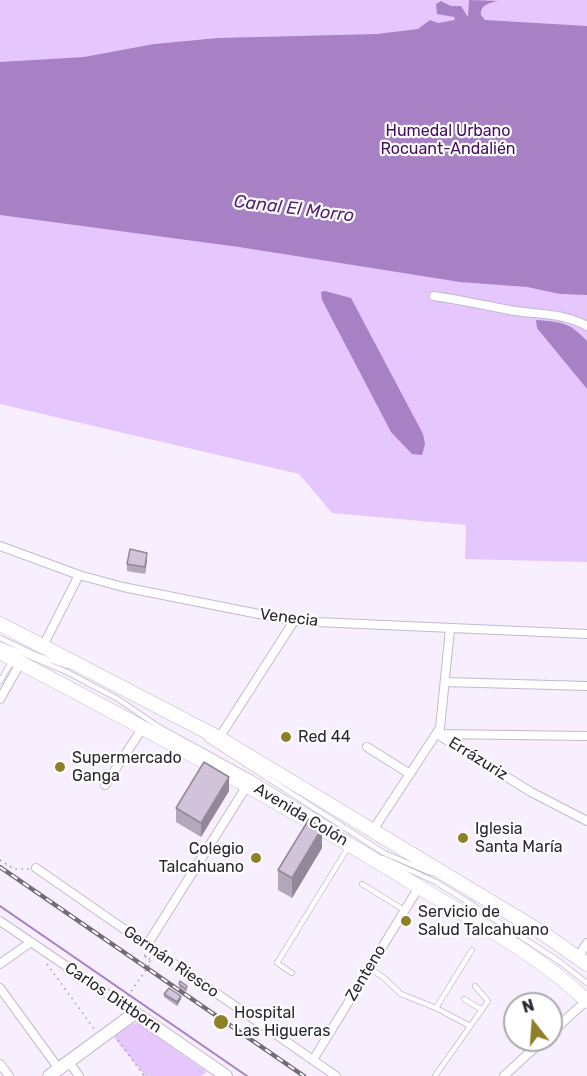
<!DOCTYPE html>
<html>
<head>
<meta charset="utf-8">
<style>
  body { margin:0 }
  #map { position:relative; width:587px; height:1076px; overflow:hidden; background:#f7effe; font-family:Rubik,sans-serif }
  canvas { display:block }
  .north { position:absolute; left:503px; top:992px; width:60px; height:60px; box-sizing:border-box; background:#fff; border:2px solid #aba9ac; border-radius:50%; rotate:343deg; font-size:16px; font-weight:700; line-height:24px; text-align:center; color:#2c2730 }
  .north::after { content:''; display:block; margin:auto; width:21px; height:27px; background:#8e8027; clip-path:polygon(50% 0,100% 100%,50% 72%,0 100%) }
</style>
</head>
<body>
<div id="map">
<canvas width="587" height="1076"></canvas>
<div class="north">N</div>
</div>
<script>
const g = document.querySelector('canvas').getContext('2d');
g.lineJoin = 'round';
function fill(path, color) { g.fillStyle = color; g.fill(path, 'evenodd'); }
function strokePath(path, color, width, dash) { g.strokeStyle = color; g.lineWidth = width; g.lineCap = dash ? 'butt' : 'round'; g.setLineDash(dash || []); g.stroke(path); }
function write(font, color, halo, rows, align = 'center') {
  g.font = font + ' Rubik,sans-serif'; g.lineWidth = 4.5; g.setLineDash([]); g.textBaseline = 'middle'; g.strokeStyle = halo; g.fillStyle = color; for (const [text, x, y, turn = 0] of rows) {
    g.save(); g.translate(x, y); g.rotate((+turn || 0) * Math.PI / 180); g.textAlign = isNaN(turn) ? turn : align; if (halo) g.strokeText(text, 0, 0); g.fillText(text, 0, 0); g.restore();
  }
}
const green = new Path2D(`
  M0 0H587V562L465 559 466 525 332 513 299 474 0 404Z
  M138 1023 207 1072 201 1076H145L113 1036 130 1024Z`);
const water = new Path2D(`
  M469 0 498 1C489 3 480 5 481 15L485 20 587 26V295L560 294 527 287 460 282 239 247 0 215V62L84 57 154 44 218 38 377 34 418 29 430 20 438 23 455 20 454 17 437 14 436 4 441 1 451 6H461L468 17Z
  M325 291 351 298 423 434 425 444 422 455 412 454 391 432 322 300 321 292Z
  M536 320C562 322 569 322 587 341V389L537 328Z`);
const stream = new Path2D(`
  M0 906 247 1076`);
const path = new Path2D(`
  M0 860 14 869H29
  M150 962 143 954 152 961
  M47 964 95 1030
  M128 996 152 961
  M118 1040 144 1076`);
const lane = new Path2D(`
  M0 638 36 655 67 666
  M0 644 67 672 118 699 159 727 252 778 338 830
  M0 681 12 661
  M207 739 384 853 431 873
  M383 858 436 882 471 904 560 962 587 983
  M362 884 404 910
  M369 968 383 977 401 994 436 1008 470 1026
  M292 973 277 963 349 846
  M464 999 482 1010
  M436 1008 472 950
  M435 1076 488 1001 475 986`);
const street = new Path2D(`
  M434 296C460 300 484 305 509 310 536 315 562 312 587 326
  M0 546 79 575 123 587 294 621 587 634
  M43 646 79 575
  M445 682 587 686
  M0 699 21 662
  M437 734 531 792 587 821
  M438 734 587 736
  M219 738 294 621
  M367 747 410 774
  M105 785 144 726
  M373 830 440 728 450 629
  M36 868 336 1076
  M0 921 135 1013
  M147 945 248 784
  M578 957 587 943
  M0 964 31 942
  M0 988 59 1069
  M551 1033 587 1000
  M313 1060 419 887
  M69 1062 79 1076
  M0 1064 9 1076
  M504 1076 543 1040`);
const secondary = new Path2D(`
  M49 1076 135 1013 226 1076`);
const primary = new Path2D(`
  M0 624 219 738 541 932 587 964
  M0 652C142 726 282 802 419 887 476 922 538 954 587 1001`);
const rail = new Path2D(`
  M0 867 304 1076`);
const wall = new Path2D(`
  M147 560 145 574 127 571V564Z
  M229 791 201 837 176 822V808Z
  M322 848 292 898 278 890V870Z
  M179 984 187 990 186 992 179 988Z
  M164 994 181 999 177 1006 164 997Z`);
const shadedWall = new Path2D(`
  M147 553V560L145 574V567Z
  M229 777V791L201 837V823Z
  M322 828V848L292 898V878Z
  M181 996V999L177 1006V1002Z`);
const building = new Path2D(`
  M130 549 147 553 145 567 127 564Z
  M204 762 229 777 201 823 176 808Z
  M309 819 322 828 292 878 278 870Z
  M180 981 187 986 186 989 179 984Z
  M169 988 181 996 177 1002 164 994Z`);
const markers = [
  [286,737,6,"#8e8027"],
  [60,767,6,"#8e8027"],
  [463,838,6,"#8e8027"],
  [256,858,6,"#8e8027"],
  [406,921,6,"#8e8027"],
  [221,1022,8,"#8e8027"]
];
const parkNames = [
  ["Humedal Urbano",448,131],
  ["Rocuant-Andalién",448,149]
];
const streetNames = [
  ["Venecia",289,618,7],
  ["Errázuriz",478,759,32],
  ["Avenida Colón",301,815,31],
  ["Germán Riesco",171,962,35],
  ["Zenteno",366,973,-59],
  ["Carlos Dittborn",113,998,34]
];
const poiNames = [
  ["Red 44",298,737],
  ["Supermercado",72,758],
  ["Ganga",72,776],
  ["Iglesia",475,829],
  ["Santa María",475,847],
  ["Colegio",244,849,"right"],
  ["Talcahuano",244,867,"right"],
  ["Servicio de",418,912],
  ["Salud Talcahuano",418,930],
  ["Hospital",234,1013],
  ["Las Higueras",234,1031]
];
const waterNames = [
  ["Canal El Morro",294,209,7]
];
fill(green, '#e6c7fd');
fill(water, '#a881c5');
strokePath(stream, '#a881c5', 2);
strokePath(lane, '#c4b8ce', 6);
strokePath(street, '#c4b8ce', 10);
strokePath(secondary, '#c4b8ce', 14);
strokePath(primary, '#c4b8ce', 15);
strokePath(path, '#a099a5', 1.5, [1.5, 4.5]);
strokePath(lane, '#fff', 4.5);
strokePath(street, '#fff', 8);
strokePath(secondary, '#fff', 12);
strokePath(primary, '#fff', 14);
strokePath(rail, '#726c77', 4.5);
strokePath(rail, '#fff', 2, [7]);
fill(wall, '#b3a8bb');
fill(shadedWall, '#928899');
fill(building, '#d0c3da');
strokePath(building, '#928899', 1.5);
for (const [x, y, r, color] of markers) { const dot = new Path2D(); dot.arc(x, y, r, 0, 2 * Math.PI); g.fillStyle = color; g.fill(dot); strokePath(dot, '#fff', 2); }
write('16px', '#440d60', '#fff', parkNames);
write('16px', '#2c2730', '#fff', streetNames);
write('16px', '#2c2730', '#fff', poiNames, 'left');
write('italic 18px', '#572375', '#fff', waterNames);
</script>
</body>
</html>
